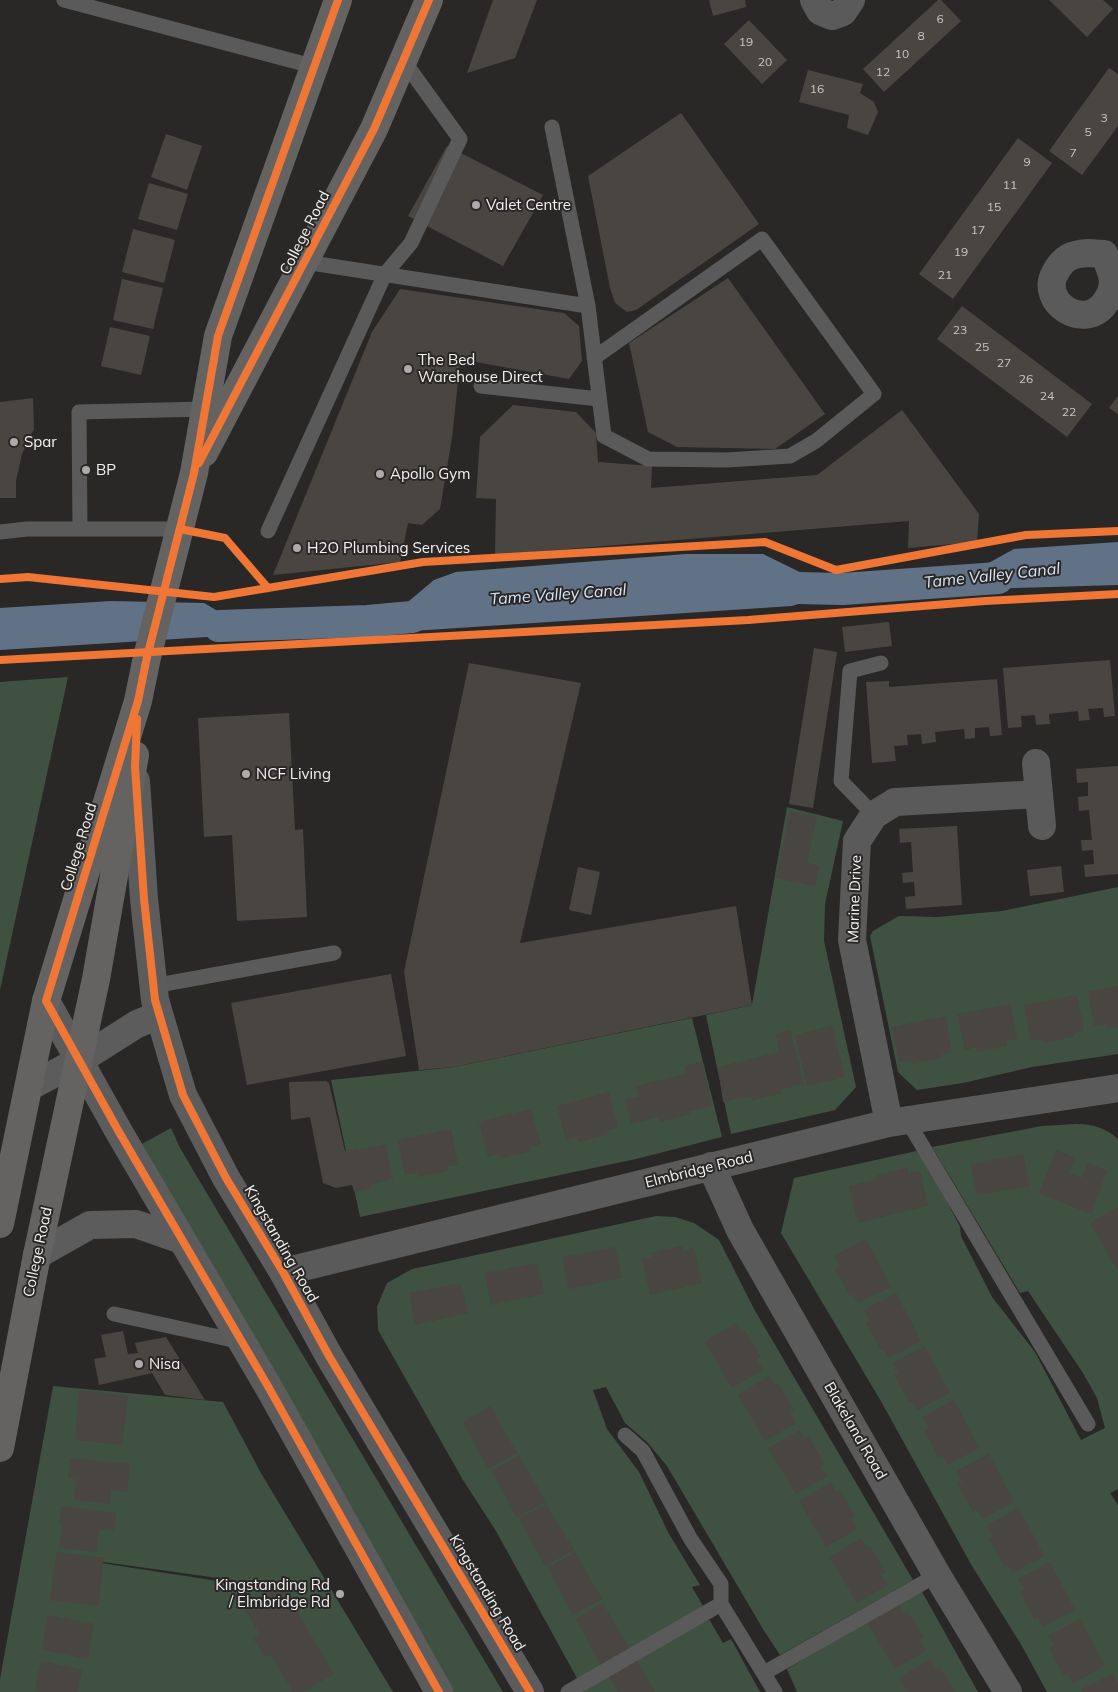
<!DOCTYPE html>
<html>
<head>
<meta charset="utf-8">
<style>
  body { margin:0 }
  canvas { display:block; background:#292827 }
</style>
</head>
<body>
<canvas width="1118" height="1692"></canvas>
<script>
const g = document.querySelector('canvas').getContext('2d');
g.lineJoin = 'round';
function fill(path, color) { g.fillStyle = color; g.fill(path, 'evenodd'); }
function strokePath(path, color, width, dash) { g.strokeStyle = color; g.lineWidth = width; g.lineCap = dash ? 'butt' : 'round'; g.setLineDash(dash || []); g.stroke(path); }
function write(font, color, halo, rows, align = 'center') {
  g.font = font + ' Mulish,sans-serif'; g.lineWidth = 4; g.setLineDash([]); g.textBaseline = 'middle'; g.strokeStyle = halo; g.fillStyle = color; for (const [text, x, y, turn = 0] of rows) {
    g.save(); g.translate(x, y); g.rotate((+turn || 0) * Math.PI / 180); g.textAlign = isNaN(turn) ? turn : align; if (halo) g.strokeText(text, 0, 0); g.fillText(text, 0, 0); g.restore();
  }
}
const green = new Path2D(`
  M68 677 0 990V682Z
  M787 807 843 821 825 904 824 941 856 1087 835 1110 731 1134 706 1015 752 1005Z
  M1118 887V1054L1032 1067 963 1083 917 1090 898 1072 870 936 873 931 899 916 938 917 1002 911Z
  M692 1018 722 1137 636 1159 360 1217 331 1080 454 1067Z
  M1076 1124C1093 1124 1106 1128 1118 1139V1489L1110 1493 1118 1505V1692H1047L1022 1646 972 1566 882 1403 781 1233 794 1178 921 1150 960 1227 961 1236 992 1297 1035 1352 1081 1440 1105 1428 1097 1398 1083 1373 1028 1291 1020 1293 932 1147 1042 1126Z
  M171 1128 180 1148 503 1692H452L142 1144Z
  M656 1216 675 1217 694 1223 719 1240 754 1309 913 1580 780 1655 763 1629 667 1466 647 1442 625 1423 606 1387 593 1390 607 1429 639 1472 669 1534 700 1585 692 1587 704 1608 578 1680 496 1531 463 1480 378 1330 377 1307 387 1283 412 1269Z
  M53 1386 223 1402 262 1475 393 1692H0V1679ZM75 1558 232 1580 237 1584 75 1559Z
  M921 1590 978 1692H797L787 1669Z
  M709 1619 723 1643 731 1639 760 1692H585L582 1688Z`);
const water = new Path2D(`
  M1118 542V585L981 589 954 582 1014 549Z
  M686 554H763L814 579 843 589 792 606 412 631 368 621 397 611 434 580 456 572Z
  M111 601 204 603 228 617 262 626 229 635 207 637 0 650V608Z`);
const canal = new Path2D(`
  M798 588 843 589 998 578
  M219 626 368 621 412 617`);
const building = new Path2D(`
  M493 0H537L515 58 467 73Z
  M709 0H745L746 7 713 16Z
  M938 0H941L961 21 884 92 863 69Z
  M1049 0H1103L1113 9 1087 37Z
  M749 20 787 60 762 84 724 44Z
  M1109 68 1118 74V126L1082 175 1049 151Z
  M808 70 863 84 860 93 874 102 878 112 868 135 847 128 849 115 799 102Z
  M681 113 759 224 636 310 627 312 615 303 610 288 588 176Z
  M166 134 202 146 187 190 151 177Z
  M1018 138 1052 163 953 299 919 274Z
  M447 146 543 195 503 266 408 216Z
  M149 183 188 194 177 230 138 219Z
  M133 229 175 240 164 283 122 272Z
  M728 278 825 414 775 449 677 447 648 432 629 343Z
  M122 279 163 288 153 329 113 320Z
  M400 289 564 313 579 326 582 361 569 379 476 362 460 363 452 438 440 509 422 525 408 523 400 562 273 575 372 332Z
  M962 306 1092 404 1067 437 937 339Z
  M110 327 150 336 141 375 101 366Z
  M1118 396V414L1109 408Z
  M33 398 34 429 22 454 16 481V498H0V402Z
  M513 405 576 412 596 433 598 462 652 466 651 488 817 475 902 410 979 514 977 542 908 548 909 521 495 555 496 499 476 498 480 437Z
  M889 622 892 646 845 652 842 627Z
  M814 648 837 652 813 808 789 804Z
  M1110 660 1115 716 1104 717 1103 708 1088 709 1090 720 1079 721 1078 711 1049 714 1050 724 1036 725 1035 715 1021 716 1022 727 1008 728 1003 668Z
  M469 663 581 683 520 943 736 906 752 1005 454 1067 419 1070 404 972Z
  M997 679 1002 735 990 736 989 727 975 728V738L965 739 964 729 935 732 936 742 922 744 921 734 907 735 908 745 894 746 896 761 872 763 866 682 889 681V687Z
  M289 713 295 830 303 829 307 917 237 921 232 835 204 837 198 718Z
  M1118 766V874L1085 877 1084 865 1094 864 1093 850 1082 851 1081 840H1092L1089 810 1079 811 1078 797 1088 796V782L1077 783 1076 769Z
  M790 811 817 817 807 863 820 866 815 886 776 878Z
  M957 826 962 905 906 909 905 897 915 896 914 882 903 883 902 873 913 872 911 842 900 843 899 829Z
  M1061 866 1064 892 1030 896 1027 870Z
  M578 867 600 872 591 915 569 910Z
  M391 974 406 1056 247 1085 231 1003Z
  M1118 986V1027L1106 1029V1024L1094 1026 1088 991Z
  M1077 995 1084 1031 1073 1033 1074 1037 1044 1043 1043 1039 1031 1041 1024 1005Z
  M1010 1004 1017 1039 1007 1041V1046L977 1052 976 1047 965 1050 957 1014Z
  M945 1016 952 1052 942 1054 943 1058 912 1064 911 1060 899 1062 892 1027Z
  M832 1026 845 1077 807 1086 795 1035Z
  M790 1030 804 1084 781 1089 782 1093 766 1097 752 1100 751 1096 723 1102 718 1067 779 1052 776 1034Z
  M702 1062 712 1106 689 1111 690 1114 660 1122 658 1117 631 1124 625 1100 639 1097 636 1086 686 1074 685 1066Z
  M326 1081 329 1083 345 1151 357 1148 358 1150 385 1144 393 1179 370 1185 371 1188 354 1192 352 1185 336 1188 323 1183 310 1117 291 1120 289 1082Z
  M609 1092 618 1127 607 1130 609 1134 578 1142 577 1137 566 1140 557 1106Z
  M531 1109 541 1144 530 1147 531 1151 501 1158 500 1154 488 1157 479 1122Z
  M451 1129 458 1165 448 1167V1171L418 1177 417 1173 405 1175 398 1140Z
  M1056 1150 1075 1158 1069 1173 1075 1175 1082 1178 1088 1163 1107 1171 1091 1214 1039 1193Z
  M1023 1154 1030 1186 977 1195 971 1164Z
  M907 1168 908 1173 920 1171 928 1206 858 1223 849 1186 878 1179 877 1175Z
  M1118 1207V1271L1090 1223Z
  M866 1239 891 1287 858 1303 853 1294 850 1296 835 1269 840 1266 834 1256Z
  M682 1246 683 1251 694 1248 702 1283 650 1295 642 1259 652 1257 651 1253Z
  M615 1247 622 1278 569 1289 562 1257Z
  M538 1263 544 1294 491 1305 485 1273Z
  M461 1283 468 1313 415 1325 409 1293Z
  M896 1293 921 1341 889 1358 884 1349 881 1350 866 1323 870 1321 864 1310Z
  M736 1323 741 1332 745 1330 753 1344 761 1357 757 1359 763 1370 732 1388 705 1342Z
  M123 1331 128 1354 138 1353 135 1343 166 1337 205 1400 165 1395 152 1373 99 1385 94 1359 106 1357 101 1335Z
  M925 1346 950 1393 917 1410 912 1401 909 1403 894 1375 898 1373 893 1363Z
  M769 1376 775 1385 778 1383 794 1410 790 1412 796 1423 765 1441 738 1395Z
  M79 1390 128 1396 122 1445 75 1440Z
  M954 1400 979 1448 947 1465 943 1456 939 1458 924 1430 928 1428 923 1417Z
  M490 1406 517 1453 488 1469 463 1422Z
  M800 1430 805 1439 809 1437 825 1464 821 1466 827 1476 796 1494 768 1448Z
  M989 1454 1014 1502 982 1519 977 1510 973 1512 958 1484 962 1482 957 1471Z
  M519 1455 546 1502 517 1518 492 1471Z
  M70 1458 130 1464 127 1492 111 1490 110 1504 74 1500 76 1479 68 1478Z
  M831 1482 836 1492 839 1489 855 1516 851 1518 857 1529 826 1547 799 1501Z
  M546 1504 574 1550 545 1566 519 1519Z
  M61 1506 116 1513 113 1531 99 1529 96 1552 59 1548 62 1525H59Z
  M1019 1508 1044 1556 1012 1573 1007 1564 1004 1566 989 1538 993 1536 987 1525Z
  M861 1538 866 1547 870 1546 885 1572 881 1575 888 1585 857 1603 830 1557Z
  M57 1552 104 1558 98 1606 50 1600Z
  M575 1552 602 1599 573 1615 548 1568Z
  M1050 1562 1075 1610 1043 1627 1038 1617 1034 1619 1020 1592 1024 1590 1018 1579Z
  M281 1585 334 1674 303 1692H293L270 1654 265 1657 253 1638 260 1635 244 1607Z
  M603 1603 630 1650 601 1666 576 1619Z
  M899 1604 904 1613 908 1611 924 1638 920 1640 926 1650 895 1669 867 1622Z
  M48 1615 94 1624 88 1659 42 1650Z
  M1080 1619 1105 1666 1073 1683 1068 1674 1064 1676 1049 1648 1054 1646 1048 1636Z
  M635 1657 655 1692H618L607 1673Z
  M930 1659 936 1669 940 1667 955 1692H908L899 1678Z
  M41 1661 82 1670 77 1692H35Z
  M1113 1673 1118 1683V1692H1082L1081 1690Z`);
const service = new Path2D(`
  M64 0 312 66
  M552 127 588 306
  M305 262 588 306 604 436 648 459 727 460 790 456 816 441 874 394 762 239 594 358
  M481 386 599 399
  M80 529 79 412 205 409
  M268 531 385 274 411 243 460 139 403 60
  M0 532 27 529H180
  M874 815 841 781 850 671 881 663
  M153 986 334 953
  M907 1120 1088 1424
  M114 1314 242 1342
  M625 1435 643 1451 690 1538 721 1584V1604L775 1692
  M764 1673 937 1575
  M568 1692 721 1604`);
const minor = new Path2D(`
  M814 0 820 11 832 16 843 12 851 0
  M1088 253 1104 254C1113 274 1118 285 1105 303 1084 332 1039 302 1055 273 1063 258 1071 254 1088 253Z
  M1036 763 1042 826
  M889 1123 852 940 857 841 874 815 895 802 1039 794
  M711 1166 740 1230 937 1575 1008 1692
  M283 1272 889 1123 1118 1088`);
const secondary = new Path2D(`
  M136 781 144 899 155 1000 183 1095 226 1178 283 1272 329 1356 530 1692
  M46 1001 119 1132 269 1388 439 1692
  M29 1087 80 1060 137 1024 159 1015
  M37 1255 90 1225 136 1224 182 1240`);
const primary = new Path2D(`
  M204 453 374 129 429 0
  M0 1224 46 1001 138 701 147 657 194 473 218 336 338 0
  M0 1448 37 1255 96 979 135 755`);
const cycleway = new Path2D(`
  M338 0 218 336 194 473 147 657 138 701 46 1001 119 1132 269 1388 439 1692
  M199 463 374 129 429 0
  M180 529 225 538 268 588
  M0 579 28 577 214 597 423 562 765 542 836 570 1026 535 1118 531
  M0 660 748 620 985 601 1118 594
  M137 719 135 767 144 899 155 1000 183 1095 226 1178 283 1272 329 1356 530 1692`);
const markers = [
  [476,205,5,"#acabaa"],
  [408,369,5,"#acabaa"],
  [14,442,5,"#acabaa"],
  [86,470,5,"#acabaa"],
  [380,474,5,"#acabaa"],
  [297,548,5,"#acabaa"],
  [246,774,5,"#acabaa"],
  [139,1364,5,"#acabaa"],
  [340,1594,5,"#acabaa"]
];
const numberNames = [
  ["6",940,19],
  ["8",921,36],
  ["19",746,42],
  ["10",902,54],
  ["20",765,62],
  ["12",883,72],
  ["16",817,89],
  ["3",1104,118],
  ["5",1088,132],
  ["7",1073,153],
  ["9",1027,162],
  ["11",1010,185],
  ["15",994,207],
  ["17",978,230],
  ["19",961,252],
  ["21",945,275],
  ["23",960,330],
  ["25",982,347],
  ["27",1004,363],
  ["26",1026,379],
  ["24",1047,396],
  ["22",1069,412]
];
const poiNames = [
  ["Valet Centre",486,205],
  ["The Bed",418,360],
  ["Warehouse Direct",418,377],
  ["Spar",24,442],
  ["BP",96,470],
  ["Apollo Gym",390,474],
  ["H2O Plumbing Services",307,548],
  ["NCF Living",256,774],
  ["Nisa",149,1364],
  ["Kingstanding Rd",330,1585,"right"],
  ["/ Elmbridge Rd",330,1602,"right"]
];
const streetNames = [
  ["College Road",305,233,-63],
  ["College Road",79,847,-73],
  ["Marine Drive",855,899,-88],
  ["Elmbridge Road",699,1170,-14],
  ["Kingstanding Road",281,1244,60],
  ["College Road",38,1252,-78],
  ["Blakeland Road",855,1431,60],
  ["Kingstanding Road",487,1593,59]
];
const waterNames = [
  ["Tame Valley Canal",992,576,-6],
  ["Tame Valley Canal",558,595,-4]
];
fill(green, '#3f5141');
fill(water, '#617287');
strokePath(canal, '#617287', 32);
fill(building, '#494540');
strokePath(service, '#5b5a5a', 15);
strokePath(minor, '#5b5a5a', 28);
strokePath(secondary, '#5c5c5c', 28);
strokePath(primary, '#646362', 28);
strokePath(cycleway, '#f07635', 8);
for (const [x, y, r, color] of markers) { const dot = new Path2D(); dot.arc(x, y, r, 0, 2 * Math.PI); g.fillStyle = color; g.fill(dot); strokePath(dot, '#2a2826', 2); }
write('12px', '#c8c7c4', null, numberNames);
write('15px', '#f3f2f0', '#2a2826', poiNames, 'left');
write('15px', '#f3f2f0', '#2a2826', streetNames);
write('italic 16px', '#d6e5f7', '#2a2826', waterNames);
</script>
</body>
</html>
